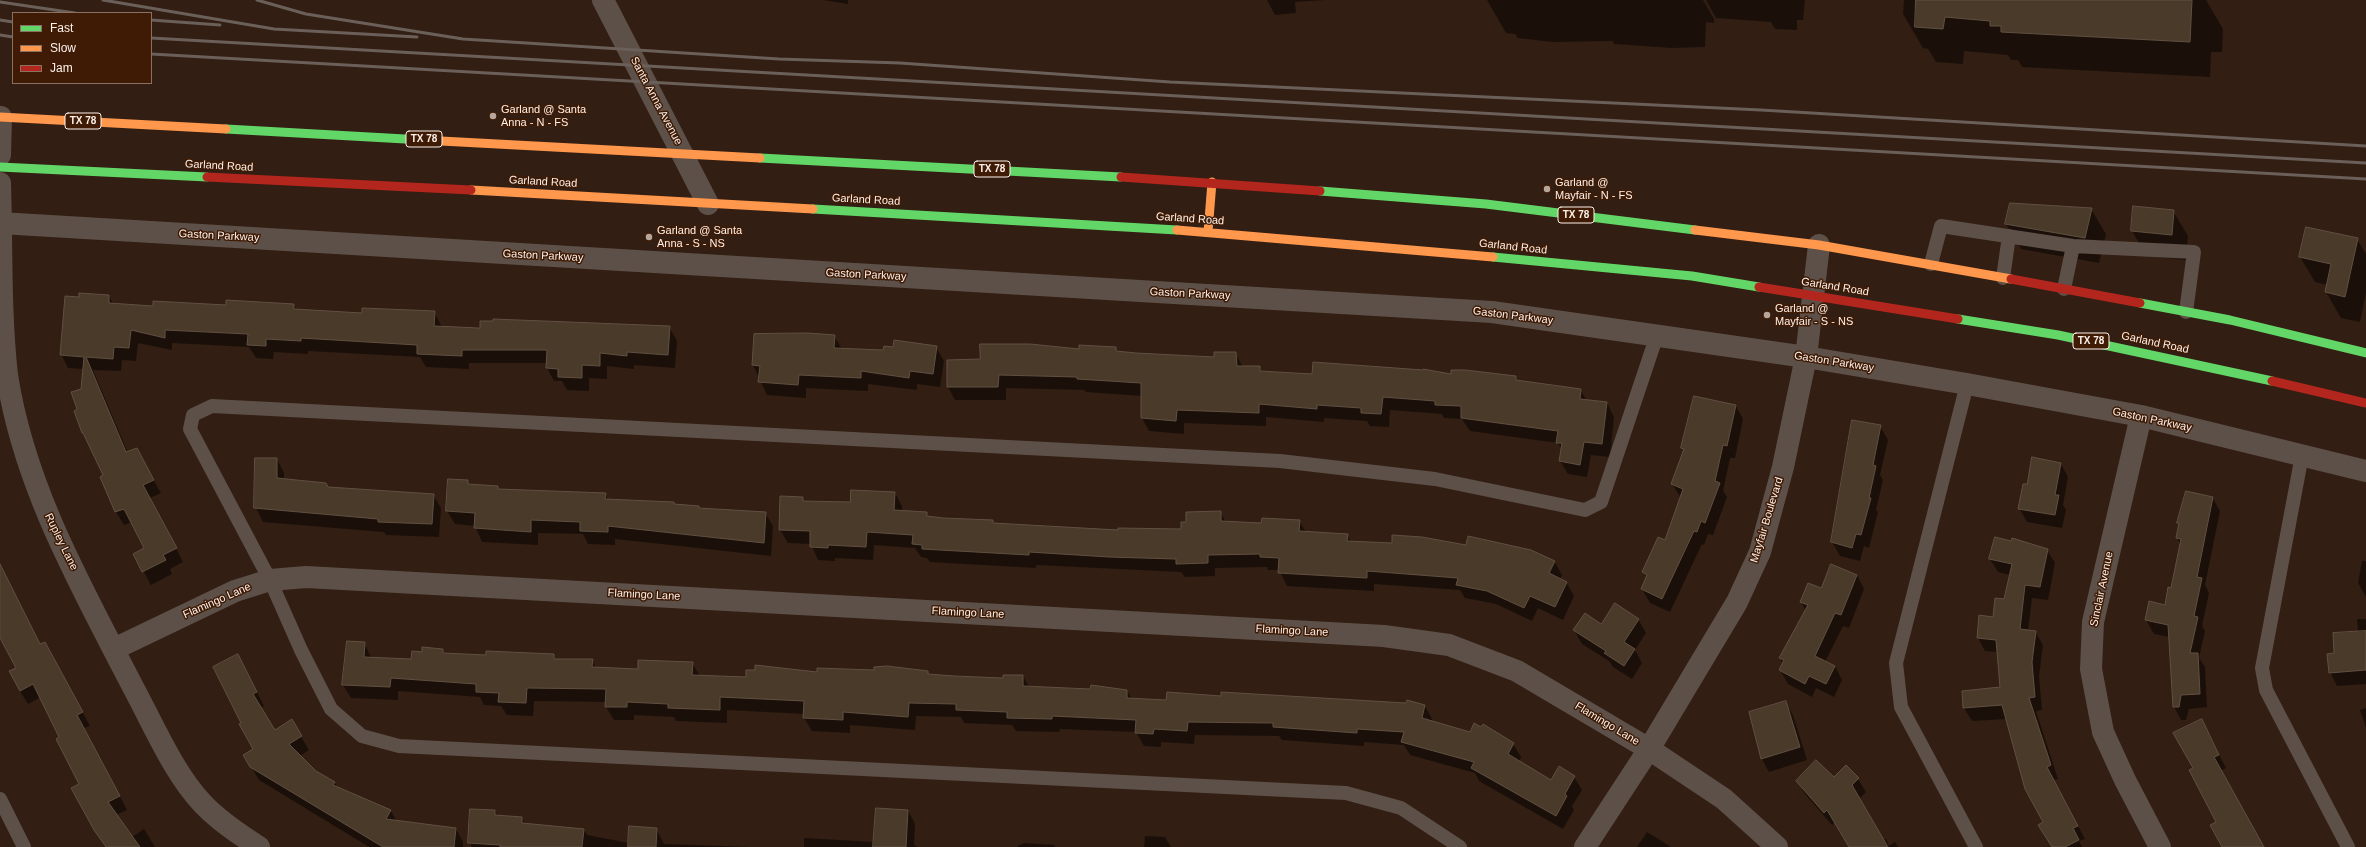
<!DOCTYPE html>
<html>
<head>
<meta charset="utf-8">
<style>
  body { margin:0 }
  #map { position:relative; width:2366px; height:847px; overflow:hidden; background:#321e12; font-family:Arial,sans-serif }
  canvas { display:block }
  .legend { position:absolute; left:12px; top:12px; width:140px; height:72px; box-sizing:border-box; background:#3f1b05; border:1px solid #8b7161; margin:0; padding:5px 7px; list-style:none; font-size:12px; color:#fdf1ea }
  .legend li { display:flex; align-items:center; gap:8px; height:20px }
  .legend b { width:20px; border:1px solid #8b7161 }
</style>
</head>
<body>
<div id="map">
<canvas width="2366" height="847"></canvas>
<ul class="legend">
<li><b style="height:5px;background:#63d668"></b>Fast</li>
<li><b style="height:5px;background:#ff974d"></b>Slow</li>
<li><b style="height:5px;background:#b3261e"></b>Jam</li>
</ul>
</div>
<script>
const g = document.querySelector('canvas').getContext('2d');
g.lineJoin = 'round';
function fill(path, color) { g.fillStyle = color; g.fill(path, 'evenodd'); }
function strokePath(path, color, width, dash) { g.strokeStyle = color; g.lineWidth = width; g.lineCap = dash ? 'butt' : 'round'; g.setLineDash(dash || []); g.stroke(path); }
function write(font, color, halo, rows, align = 'center') {
  g.font = font + ' Arial,sans-serif'; g.lineWidth = 3; g.setLineDash([]); g.textBaseline = 'middle'; g.strokeStyle = halo; g.fillStyle = color; for (const [text, x, y, turn = 0] of rows) {
    g.save(); g.translate(x, y); g.rotate((+turn || 0) * Math.PI / 180); g.textAlign = isNaN(turn) ? turn : align; if (halo) g.strokeText(text, 0, 0); g.fillText(text, 0, 0); g.restore();
  }
}
const shadow = new Path2D(`
  M823 0H848V4Z
  M1267 0H1325L1295 2 1296 13 1275 15Z
  M1487 0H1703L1714 19V23L1706 22 1705 47 1672 48 1614 44 1613 41 1552 42 1518 38 1515 34 1506 33Z
  M1706 0H1805L1803 20H1797V30L1775 29 1771 22 1716 18Z
  M1904 0H2206L2223 29 2222 52H2211L2210 77 2022 67 2018 60H2011L2008 55 1964 51 1963 64 1936 62 1928 49 1923 48 1903 14Z
  M2091 209 2106 234 2099 263 2021 249 2006 224Z
  M2173 211 2188 236 2186 260 2147 256 2132 231Z
  M2357 239 2366 254V292L2360 322 2341 318 2326 292 2328 285 2315 282 2300 257Z
  M109 296 113 304 154 307 294 305 297 310 363 314 434 312 442 327H669L677 341 675 368 634 365V369L607 366V379L589 378V391L567 390 562 381H554L547 368V363H469V369L426 367 420 357 308 351V354L274 352 273 359 256 358 249 347 172 343V350L138 343 136 361 122 360 121 371 93 370 128 453 136 449 161 493 150 498 183 562 170 569 172 574 151 585 134 554 146 548 132 522 124 525 116 512 102 477 104 476 83 433 78 410 83 369 68 368 61 354Z
  M834 336 842 349 884 351 936 347 944 361 940 387 917 384V390L868 384V391L806 388V398L767 395 753 365Z
  M1115 348 1118 352 1214 358 1235 353 1243 367H1259L1262 372 1313 375H1451L1516 377 1518 381 1580 390 1587 401 1607 403 1614 417 1610 457 1591 455 1587 477 1568 474 1560 461 1562 450 1558 443 1470 431 1462 419 1444 418 1442 414 1390 410 1389 427 1370 426 1367 421 1324 418V422L1266 417V426L1184 423V434L1149 431 1142 418V396L1086 392 1084 390 1006 388V400H955L948 387 981 360Z
  M1736 406 1743 419 1735 458H1730L1723 491 1727 497 1713 535 1708 534 1704 545 1702 544 1670 612 1650 603 1642 589 1647 578 1643 572 1665 542 1681 498 1672 484 1684 451 1682 448Z
  M1853 421 1880 426 1888 440 1880 475 1883 480 1876 510 1878 512 1869 548 1864 546 1860 561 1840 556 1832 542Z
  M256 459H277L284 473V480L328 488 433 495 441 508 439 537 386 535 384 532 263 522 256 508Z
  M2061 464 2068 477 2063 505 2066 510 2062 528 2027 522 2019 508 2027 486Z
  M468 481 470 485 498 487 500 490 605 494 609 501 674 503 675 506 699 507 700 509 765 513 773 526 771 556 615 539V545L588 544 583 534 538 533V545L482 542 475 526 455 524 447 511Z
  M895 493 902 506V511L926 512 929 517 993 521 995 524 1119 531 1182 530 1187 523 1220 512 1226 522 1262 524 1299 521 1306 532 1347 535 1351 542 1555 562 1562 575 1560 580 1566 582 1574 596 1563 620 1538 608 1532 621 1496 604 1465 598 1460 590 1374 584V591L1287 586 1279 570H1268L1267 567 1215 568V576L1185 577 1181 572 1036 565V568L930 562 927 558 921 557 915 548 874 545 873 560 835 558V561L818 560 811 544 788 543 780 530 802 498 805 502 851 503Z
  M2212 497 2220 511 2205 585 2209 593 2202 626 2205 631 2199 658 2205 667 2207 707 2189 709 2186 720H2181L2174 707 2170 637 2154 634 2146 620 2165 606 2171 589 2181 545 2177 538 2180 526 2178 523Z
  M2047 550 2055 563 2048 600 2032 598 2028 631H2035L2043 645 2039 676 2042 710 2036 711 2058 779 2053 780 2085 839 2079 841 2082 847H2052L2007 719 1972 721 1964 708 2001 688 1998 652 1985 651 1978 638 2005 600 2010 575 1998 572 1990 559Z
  M2362 561H2366V597L2358 583Z
  M1857 575 1864 589 1849 628 1843 626 1825 662 1835 666 1842 680 1834 697 1816 688 1812 697 1788 684 1780 670 1783 664 1780 658 1806 611 1801 602 1822 589Z
  M0 578 41 645 52 656 90 726 84 728 127 810 116 815 132 837 144 829 155 847H105L95 830 81 784 41 697 28 704 20 691 17 668 0 634Z
  M1638 619 1646 633 1635 650 1642 663 1632 679 1613 667 1609 661 1582 644 1574 630Z
  M2357 619H2366V684L2337 686 2330 672 2335 654 2358 632Z
  M364 643 372 659 412 660 423 653 442 650 444 653 487 656 553 655 556 660H592L596 668 639 670 692 663 700 676 747 678 818 673 927 672 929 675 1004 679 1023 676 1029 687 1127 691 1132 699 1425 706 1432 719V722L1513 744 1521 757 1519 762 1551 781 1574 777 1582 790 1572 806 1574 810 1563 829 1479 781 1475 773 1410 755 1404 745 1364 742V746L1282 740 1279 736 1195 735 1194 744 1161 742V747L1144 746 1136 732 1060 729 1059 732 1016 731 1012 725 964 723 961 717 916 716 915 730 850 725V733L812 731 804 718 805 714 727 710V723L676 721 674 717 634 715V720H614L606 707 607 702 534 701 533 716 507 715 501 706 484 705 480 697 398 691V700L351 698 343 685Z
  M245 669 264 706 260 708 275 731 291 720 309 750 300 756 316 771 334 782 338 788 391 811 397 822 456 829 463 842V847H369L259 780 244 755 254 749 242 724Z
  M1785 702 1793 715 1807 760 1769 772 1762 759Z
  M2366 708V728L2360 710Z
  M2201 721 2226 768 2221 771 2262 847H2232L2195 768Z
  M1846 767 1858 779 1866 792 1859 799 1883 840 1886 839 1889 846 1895 842 1898 847H1850L1835 822 1832 825 1805 794 1797 781 1834 779Z
  M908 810 915 824 914 845 918 847H804V838L875 842Z
  M495 811 498 816 522 818 526 825 584 830 587 835 629 843 656 829 664 844 751 847H472L469 842Z
  M1647 832 1671 847H1637Z
  M1145 836 1165 837 1171 847H1144Z
  M1024 843 1054 845 1055 847H1016Z`);
const building = new Path2D(`
  M1916 0H2192L2190 42 2001 32V26H1990V21L1945 17 1943 29 1915 27Z
  M2010 203 2092 208 2085 238 2005 224Z
  M2133 206 2174 210 2172 235 2131 231Z
  M2306 227 2358 238 2345 297 2325 292 2331 264 2299 257Z
  M79 293 109 295V303L153 306V301L226 305V300L294 304V309L362 313V308L435 311 434 326 480 328V321H493V319L670 326 668 355 627 352V356L600 353V366L582 365V378L558 377V369L546 368 547 350H462V356L417 354V345L301 338V341L266 339V346L247 345 248 334 165 330V338L131 330 129 348 114 347 113 359 86 357 126 452 137 448 154 480 143 485 177 548 163 555 166 560 142 572 133 554 144 548 124 509 115 512 100 477 103 475 83 433H82L74 411 77 409 71 392 81 389 84 357 60 355 65 296 79 297Z
  M808 333 835 335 834 348 883 350 884 346 893 347 894 340 937 346 933 374 910 371 909 378 861 371V378L799 375 798 385 758 382 760 366 752 365 754 334Z
  M980 344H1030L1079 349V345L1116 347V351L1136 353 1214 357V352H1236L1237 366H1260V371L1312 374 1313 362 1423 370V369L1451 374V370H1465L1516 376V380L1581 389 1580 399 1607 402 1602 444 1584 442 1580 465 1559 461 1562 443H1556L1558 431 1461 418V406L1435 405V401L1383 397 1381 414 1361 413V408L1317 405V409L1259 404V413L1177 410 1176 421 1141 418V383L1077 379V377L999 375 998 387H947V360L980 359Z
  M1694 396 1736 405 1727 446 1723 445 1715 481 1720 483 1705 523 1701 521 1697 532 1694 531 1662 599 1641 589 1647 575 1642 572 1658 537 1665 540 1683 489 1671 484 1684 449 1681 448Z
  M1852 420 1881 425 1873 465 1876 466 1869 498H1871L1861 535 1856 534 1852 548 1831 542Z
  M2032 457 2061 463 2055 495H2059L2055 515 2018 509 2023 484H2027Z
  M255 458H277V478L326 483 328 487 434 494 432 524 378 522V519L254 508Z
  M448 479 468 480V484L498 486V489L606 493 605 499 674 502V504L699 506V508L766 512 764 543 608 526V532L580 531V522L531 520V532L474 528 475 513 446 511Z
  M851 490 895 492 894 510 927 512V516L943 518 993 520V523L1118 530V528L1181 529V522H1186V512L1221 511V521L1261 523 1262 518 1300 520 1299 531 1348 534 1347 541 1392 543V535L1422 537 1466 545 1468 536 1531 550 1555 561 1549 573 1567 582 1555 607 1530 596 1524 608 1487 591 1456 585 1458 578 1367 571V578L1278 573 1279 558 1260 557V554L1208 555V563L1176 564V559L1109 557 1029 552V555L922 549V545L912 544 913 535 867 532 866 547 828 545V548L810 547V531L779 530 780 496 803 497V501L850 502Z
  M2186 491 2213 497 2197 577 2202 578 2194 616 2198 617 2190 653H2198L2200 694 2181 695 2179 707H2173L2168 625 2145 620 2149 601 2165 605 2168 587 2171 588 2181 539 2176 538 2179 523H2177Z
  M1995 537 2011 541 2012 538 2048 549 2040 587 2025 585 2020 629 2036 631 2032 662 2035 697 2029 698 2051 765 2047 767 2078 826 2073 828 2079 840 2065 847H2052L2038 825 2043 822 2025 789 2002 705 1963 708 1962 691 2000 687 1996 640 1977 638 1979 615 1993 617 1995 598 2004 599 2012 564 1989 559Z
  M0 564 40 644 45 642 83 712 77 715 120 796 108 802 140 847H106L94 830 71 788 79 784 56 739 59 737 33 684 20 691 9 671 16 668 0 638Z
  M1831 564 1857 575 1841 615 1835 613 1815 656 1835 666 1826 684 1809 676 1805 684 1779 670 1784 660 1779 658 1808 605 1800 602 1808 583 1821 588Z
  M1615 603 1639 619 1624 642 1635 649 1624 666 1604 653 1606 651 1573 630 1585 613 1601 624Z
  M2366 631V670L2329 673 2327 654 2334 653 2333 633Z
  M347 641 365 642 364 657 411 659 412 651 422 652V647L443 649V653L486 655V651L554 654V659H593L592 667 638 669V660L693 662 692 675 746 677V670H755V665L817 672V668L874 670V667L887 666 928 671V674L954 676 1003 678V675H1023V686L1090 689 1091 685 1127 690V698L1166 700 1167 692 1221 696V692L1406 703 1407 700 1425 705 1422 718 1470 732 1474 723 1481 727 1483 724 1514 743 1508 754 1551 780 1559 766 1575 776 1565 794 1567 796 1556 816 1471 768 1474 762 1401 742 1404 732 1357 729V733L1273 727V723L1188 722 1187 731 1154 729 1153 734 1135 733 1136 720 1052 716V719L1007 718V712L956 710V704L909 703 908 717 843 712V720L803 718 804 701 720 697V710L668 708V704L627 702V707H605L606 689 527 688 526 703 498 702 499 693 476 692V684L391 678 390 687 342 685Z
  M238 654 257 692 253 694 275 730 292 719 302 736 289 744 316 771 335 782 333 785 391 810 386 819 456 828 454 847H383L250 767 243 755 253 749 239 724 241 723 213 667Z
  M1786 701 1800 747 1761 759 1749 712Z
  M2202 719 2219 755 2214 757 2264 847H2222L2210 825 2216 822 2189 770 2193 768 2173 733Z
  M1816 760 1834 777 1846 765 1859 778 1852 785 1888 847H1849L1827 810 1824 813 1796 781Z
  M876 808 908 810 906 847H873Z
  M470 809 495 810V815L522 817V823L584 829 582 847H500V845L468 843Z
  M629 826 657 828 656 847H628Z`);
const lane = new Path2D(`
  M1931 264 1941 226 2073 246 2194 252 2186 312
  M2003 278 2009 236
  M2064 289 2073 246
  M1967 384 1896 663 1901 707 1976 847
  M2302 455 2262 668 2266 690 2348 847
  M0 799 24 847
  M1460 847 1401 808 1346 793 399 746 362 736 331 709 301 650 270 580 190 429 193 415 212 406 1280 461 1435 479 1585 510 1601 502 1657 335`);
const street = new Path2D(`
  M603 0 708 204
  M0 155 1 117
  M0 183C2 247 0 312 7 375 24 487 82 588 133 687 153 724 174 774 203 804 219 821 240 835 259 847
  M0 223 1492 312 1806 357 1967 384 2141 416 2366 471
  M2141 416 2093 622 2091 669 2103 732 2125 780 2160 847
  M114 649 235 591 270 580 306 577 1384 636 1449 645 1517 671 1649 749 1724 799 1777 847
  M1585 847 1649 749 1737 602 1760 552 1783 467 1806 357 1819 245`);
const fast = new Path2D(`
  M226 129 441 141
  M760 158 1121 177
  M0 167 207 177
  M1320 191 1486 204 1695 230
  M813 209 1177 230
  M1493 257 1692 276 1759 287
  M2140 303 2230 320 2366 353
  M1958 319 2058 335 2272 381`);
const slow = new Path2D(`
  M0 117 226 129
  M441 141 760 158
  M471 190 813 209
  M1177 230 1493 257
  M1695 230 1819 245 2011 279
  M1208 232 1212 182`);
const jam = new Path2D(`
  M207 177 471 190
  M1121 177 1320 191
  M2011 279 2140 303
  M1759 287 1958 319
  M2272 381 2366 403`);
const rail = new Path2D(`
  M103 0 274 29 417 37
  M257 0 306 14 463 39 779 59 900 63 1170 82 1761 110 2366 146
  M0 2 75 13
  M0 20 13 22
  M151 20 220 25
  M0 35 13 37
  M151 38 2366 163
  M151 54 2366 179`);
const markers = [
  [493,116,4,"#b6a79e"],
  [1547,189,4,"#b6a79e"],
  [649,237,4,"#b6a79e"],
  [1767,315,4,"#b6a79e"]
];
const shields = [
  [83,121,36],
  [424,139,36],
  [992,169,36],
  [1576,215,36],
  [2091,341,36]
];
const shieldNames = [
  ["TX 78",83,121],
  ["TX 78",424,139],
  ["TX 78",992,169],
  ["TX 78",1576,215],
  ["TX 78",2091,341]
];
const streetNames = [
  ["Santa Anna Avenue",656,101,62],
  ["Garland Road",219,166,3],
  ["Garland Road",543,182,3],
  ["Garland Road",866,200,3],
  ["Garland Road",1190,219,4],
  ["Gaston Parkway",219,236,3],
  ["Garland Road",1513,247,6],
  ["Gaston Parkway",543,256,3],
  ["Gaston Parkway",866,275,3],
  ["Garland Road",1835,287,9],
  ["Gaston Parkway",1190,294,3],
  ["Gaston Parkway",1513,316,7],
  ["Garland Road",2155,343,12],
  ["Gaston Parkway",1834,362,9],
  ["Gaston Parkway",2152,420,12],
  ["Mayfair Boulevard",1767,520,-73],
  ["Rupley Lane",61,542,64],
  ["Sinclair Avenue",2102,589,-78],
  ["Flamingo Lane",644,595,3],
  ["Flamingo Lane",217,601,-24],
  ["Flamingo Lane",968,613,3],
  ["Flamingo Lane",1292,631,3],
  ["Flamingo Lane",1607,724,31]
];
const poiNames = [
  ["Garland @ Santa",501,110],
  ["Anna - N - FS",501,123],
  ["Garland @",1555,183],
  ["Mayfair - N - FS",1555,196],
  ["Garland @ Santa",657,231],
  ["Anna - S - NS",657,244],
  ["Garland @",1775,309],
  ["Mayfair - S - NS",1775,322]
];
fill(shadow, '#0007');
fill(building, '#493a2a');
strokePath(building, '#615042', 1);
strokePath(lane, '#5d5048', 14);
strokePath(street, '#5d5048', 22);
strokePath(fast, '#63d668', 9);
strokePath(slow, '#ff974d', 9);
strokePath(jam, '#b3261e', 9);
strokePath(rail, '#6b5f59', 3);
for (const [x, y, r, color] of markers) { const dot = new Path2D(); dot.arc(x, y, r, 0, 2 * Math.PI); g.fillStyle = color; g.fill(dot); strokePath(dot, '#3f1b05', 1.5); }
for (const [x, y, w] of shields) { const box = new Path2D(); box.roundRect(x - w / 2, y - 8, w, 16, 3); g.fillStyle = '#3f1b05'; g.fill(box); strokePath(box, '#fdf1ea', 1); }
write('bold 10px', '#fdf1ea', null, shieldNames);
write('11px', '#fdf1ea', '#3f1b05', streetNames);
write('11px', '#fdf1ea', '#3f1b05', poiNames, 'left');
</script>
</body>
</html>
